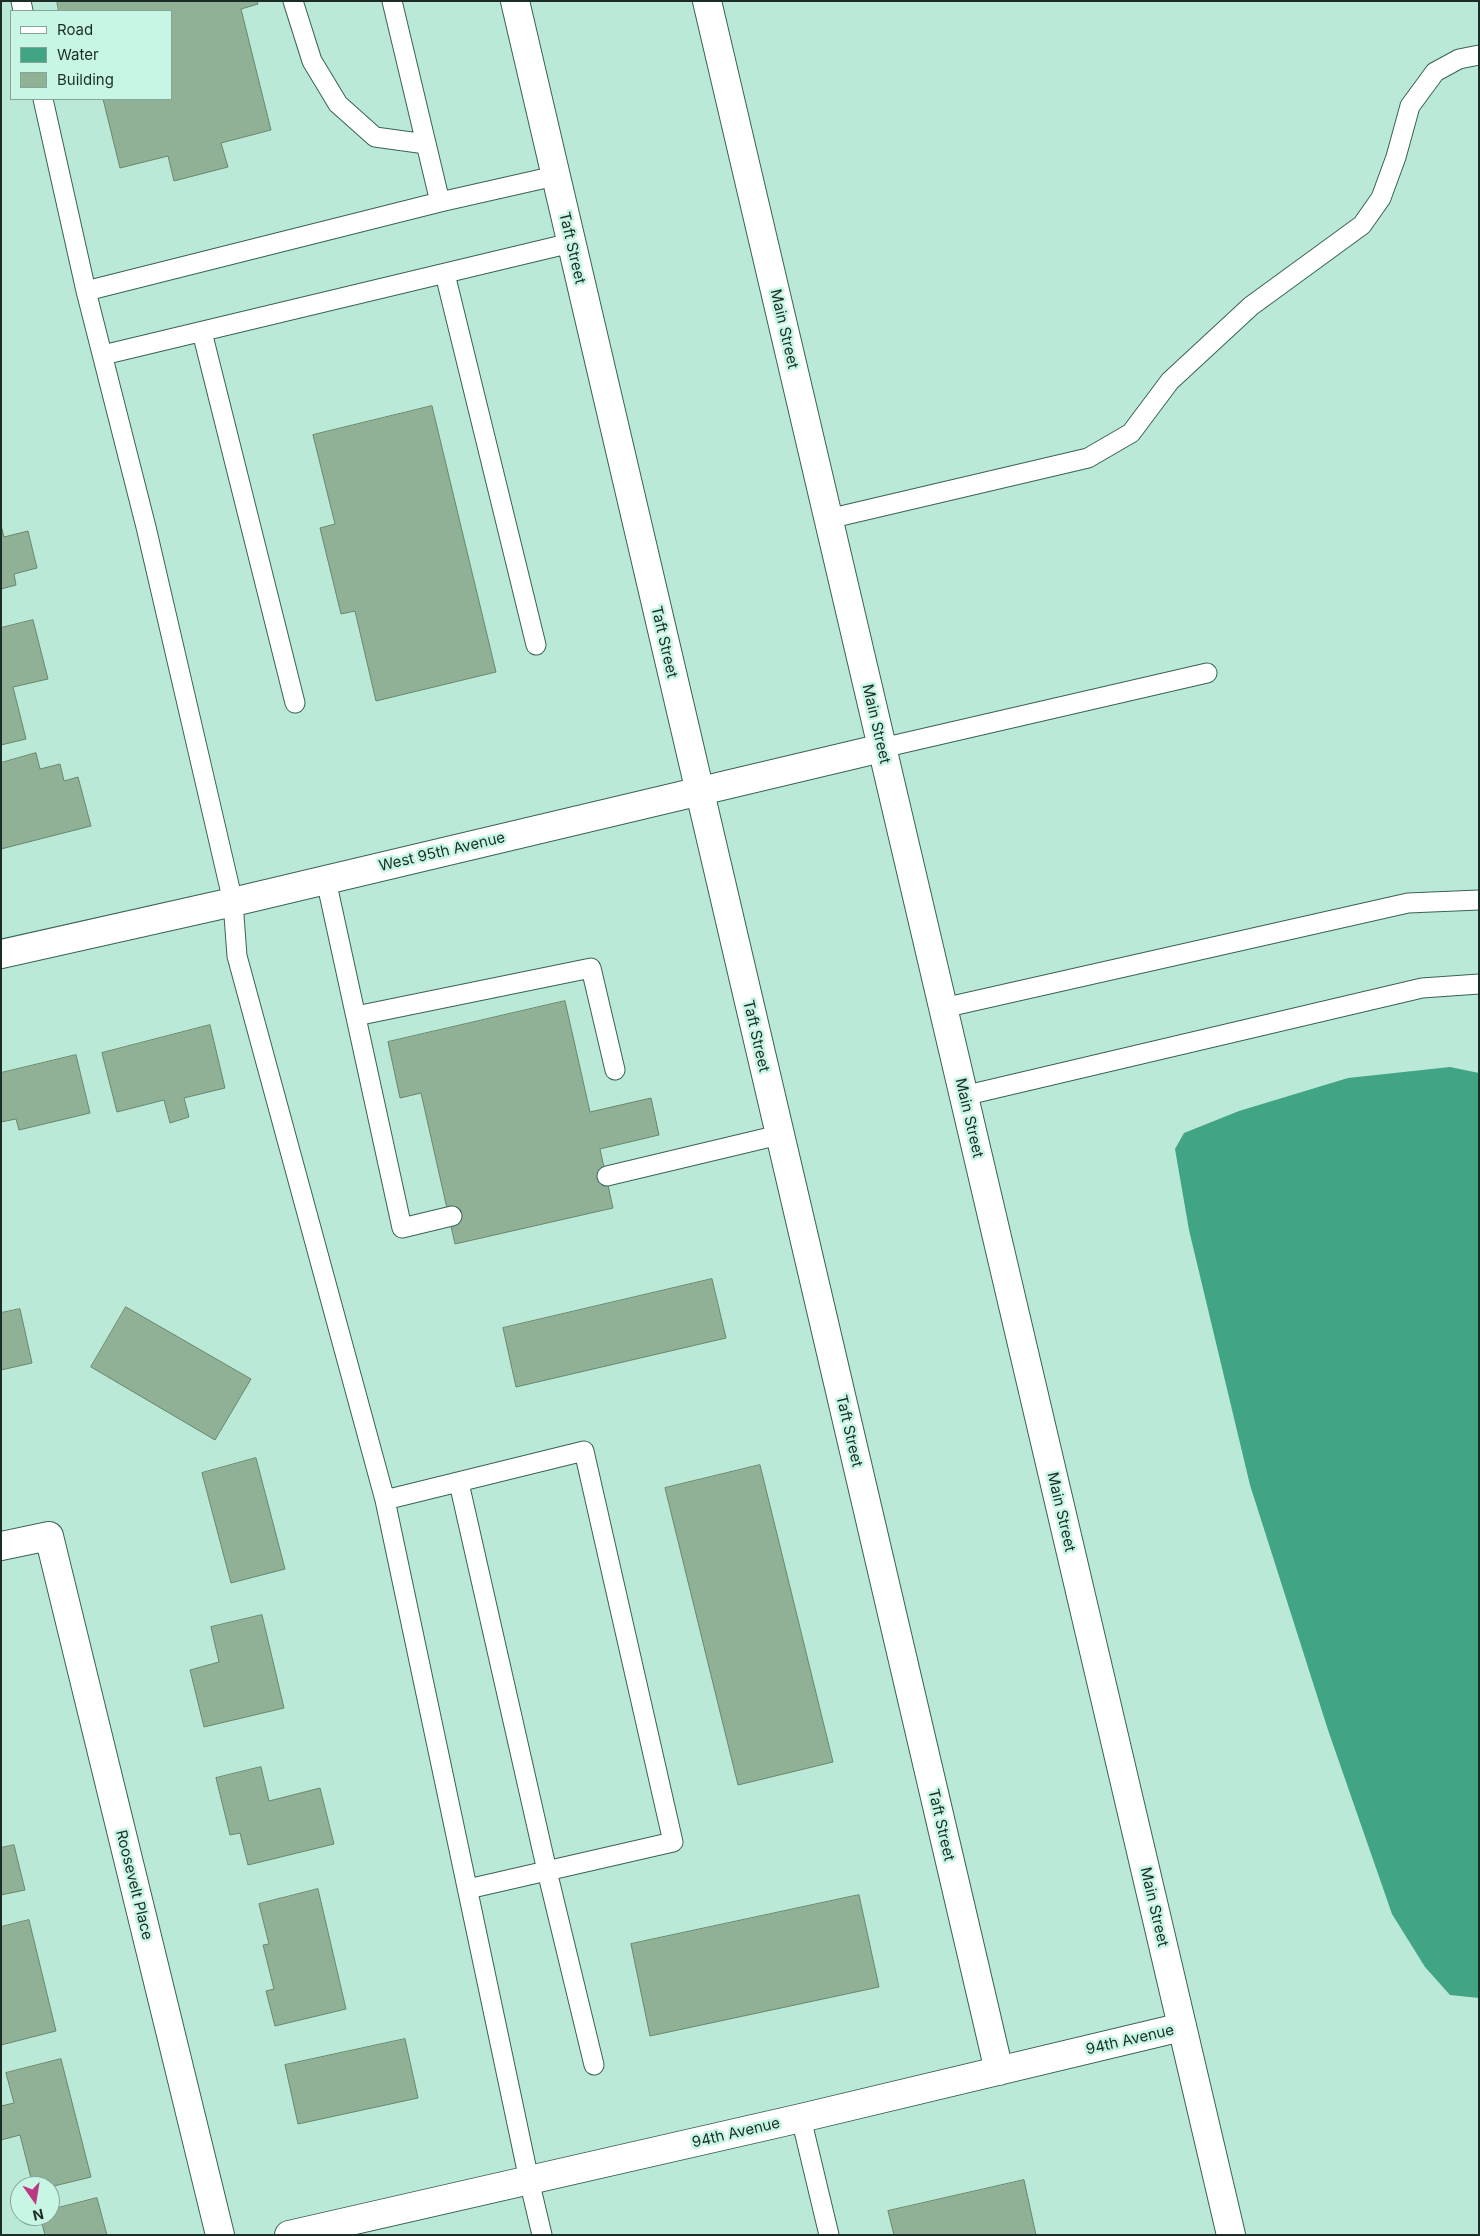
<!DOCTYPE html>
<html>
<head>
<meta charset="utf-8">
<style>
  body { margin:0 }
  #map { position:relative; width:1480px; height:2236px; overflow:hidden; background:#bbe9d7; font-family:Inter,sans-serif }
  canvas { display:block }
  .frame { position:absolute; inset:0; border:2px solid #1b2d26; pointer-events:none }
  .legend { position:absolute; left:10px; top:10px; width:162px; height:90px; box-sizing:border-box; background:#c8f6e4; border:1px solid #83a698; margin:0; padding:6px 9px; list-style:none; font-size:15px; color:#1b2d26 }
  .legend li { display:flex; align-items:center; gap:10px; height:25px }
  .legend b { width:25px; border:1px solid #83a698 }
  .north { position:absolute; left:10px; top:2176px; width:50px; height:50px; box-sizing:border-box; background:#c8f6e4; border:1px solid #83a698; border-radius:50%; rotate:167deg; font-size:14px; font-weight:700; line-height:20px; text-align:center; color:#1b2d26 }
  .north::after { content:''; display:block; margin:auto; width:18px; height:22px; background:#ba3982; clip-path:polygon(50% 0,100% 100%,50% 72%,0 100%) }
</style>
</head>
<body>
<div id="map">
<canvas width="1480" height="2236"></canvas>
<div class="frame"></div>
<ul class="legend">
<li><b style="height:6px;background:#fff"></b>Road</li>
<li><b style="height:14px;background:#41a485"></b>Water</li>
<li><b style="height:14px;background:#90b195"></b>Building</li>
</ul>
<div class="north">N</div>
</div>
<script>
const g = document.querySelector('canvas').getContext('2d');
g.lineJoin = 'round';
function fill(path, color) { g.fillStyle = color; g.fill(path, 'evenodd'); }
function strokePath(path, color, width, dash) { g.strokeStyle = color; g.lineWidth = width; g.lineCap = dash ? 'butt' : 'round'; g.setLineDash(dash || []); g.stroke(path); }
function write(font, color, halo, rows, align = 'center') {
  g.font = font + ' Inter,sans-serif'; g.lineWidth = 5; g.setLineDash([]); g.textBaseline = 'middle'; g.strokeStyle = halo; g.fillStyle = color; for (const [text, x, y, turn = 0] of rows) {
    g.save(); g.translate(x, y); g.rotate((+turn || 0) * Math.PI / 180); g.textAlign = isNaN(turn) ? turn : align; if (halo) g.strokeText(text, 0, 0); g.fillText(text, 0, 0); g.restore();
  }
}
const water = new Path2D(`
  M1450 1067 1479 1073V1998L1450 1995 1425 1967 1392 1914 1328 1730 1250 1485 1189 1230 1175 1149 1184 1133 1239 1111 1348 1078Z`);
const building = new Path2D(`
  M57 1H257L258 4 241 9 271 130 221 143 228 167 174 181 168 156 120 168 103 99H171V11H59Z
  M432 406 496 672 376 701 355 611 341 614 320 528 335 524 313 435Z
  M1 525 4 537 28 531 37 568 14 574 16 585 1 589Z
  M33 620 48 679 13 687 26 739 1 745V628Z
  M36 753 40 769 60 764 64 781 78 777 91 826 1 849V763Z
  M565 1001 590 1112 651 1098 659 1135 600 1149 613 1208 455 1244 421 1093 400 1098 388 1042Z
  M210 1025 225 1088 184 1098 189 1117 170 1123 164 1100 117 1112 102 1053Z
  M76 1055 90 1113 19 1130 16 1119 1 1122V1073Z
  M712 1279 726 1338 516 1387 503 1328Z
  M126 1307 251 1379 215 1440 91 1367Z
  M20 1309 32 1363 1 1370V1313Z
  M256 1458 285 1569 231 1583 202 1473Z
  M760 1465 833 1762 738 1785 665 1488Z
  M262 1615 284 1708 204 1727 190 1670 219 1662 211 1627Z
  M261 1767 269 1801 320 1788 334 1844 248 1865 240 1833 230 1835 216 1778Z
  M14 1845 25 1890 1 1895V1848Z
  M318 1889 346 2009 275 2026 266 1991 274 1989 263 1945 269 1944 259 1904Z
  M859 1895 879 1987 650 2036 631 1944Z
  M29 1920 56 2031 1 2045V1927Z
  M405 2039 418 2098 298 2124 285 2065Z
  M61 2059 91 2177 50 2187 33 2186 20 2135 1 2140V2106L14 2103 6 2073Z
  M1024 2180 1036 2235H894L888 2211Z
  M97 2198 107 2235H45L40 2216H50V2210Z`);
const service = new Path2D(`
  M21 1 23 11
  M293 1 312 61 338 104 375 137 426 144
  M392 1 440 202
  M43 99 86 291 146 527 233 902 237 956 385 1500 529 2180 542 2235
  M445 274 536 645
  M86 291 440 202 555 176
  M202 332 295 703
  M103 355 571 243
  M828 519 1088 458 1131 433 1170 381 1251 306 1362 225 1381 198 1396 157 1410 106 1435 72 1459 59 1479 55
  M882 748 1207 673
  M326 880 402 1228 452 1216
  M943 1008 1408 903 1479 900
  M356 1016 591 968 615 1070
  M963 1096 1422 988 1479 984
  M607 1176 779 1135
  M459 1483 547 1871 594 2065
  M385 1500 584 1451 673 1842 468 1889
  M801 2118 829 2235`);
const minor = new Path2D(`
  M515 1 999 2071
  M1 954 233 902 882 748
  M1 1546 49 1536 220 2235
  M289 2235 801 2118 1182 2027`);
const secondary = new Path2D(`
  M707 1 1231 2235`);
const streetNames = [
  ["Taft Street",572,248,77],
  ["Main Street",784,329,77],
  ["Taft Street",664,642,77],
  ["Main Street",876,724,77],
  ["West 95th Avenue",442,852,-13],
  ["Taft Street",756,1036,77],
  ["Main Street",969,1118,77],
  ["Taft Street",849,1431,77],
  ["Main Street",1061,1512,77],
  ["Taft Street",941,1825,77],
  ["Roosevelt Place",134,1885,76],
  ["Main Street",1154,1907,77],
  ["94th Avenue",1130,2040,-13],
  ["94th Avenue",736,2133,-13]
];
fill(water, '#41a485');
fill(building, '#90b195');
strokePath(building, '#68876d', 1);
strokePath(service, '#396354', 21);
strokePath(minor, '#396354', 30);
strokePath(secondary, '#396354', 30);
strokePath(service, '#fff', 19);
strokePath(minor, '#fff', 28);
strokePath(secondary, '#fff', 28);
write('15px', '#1b2d26', '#c8f6e4', streetNames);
</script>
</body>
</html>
